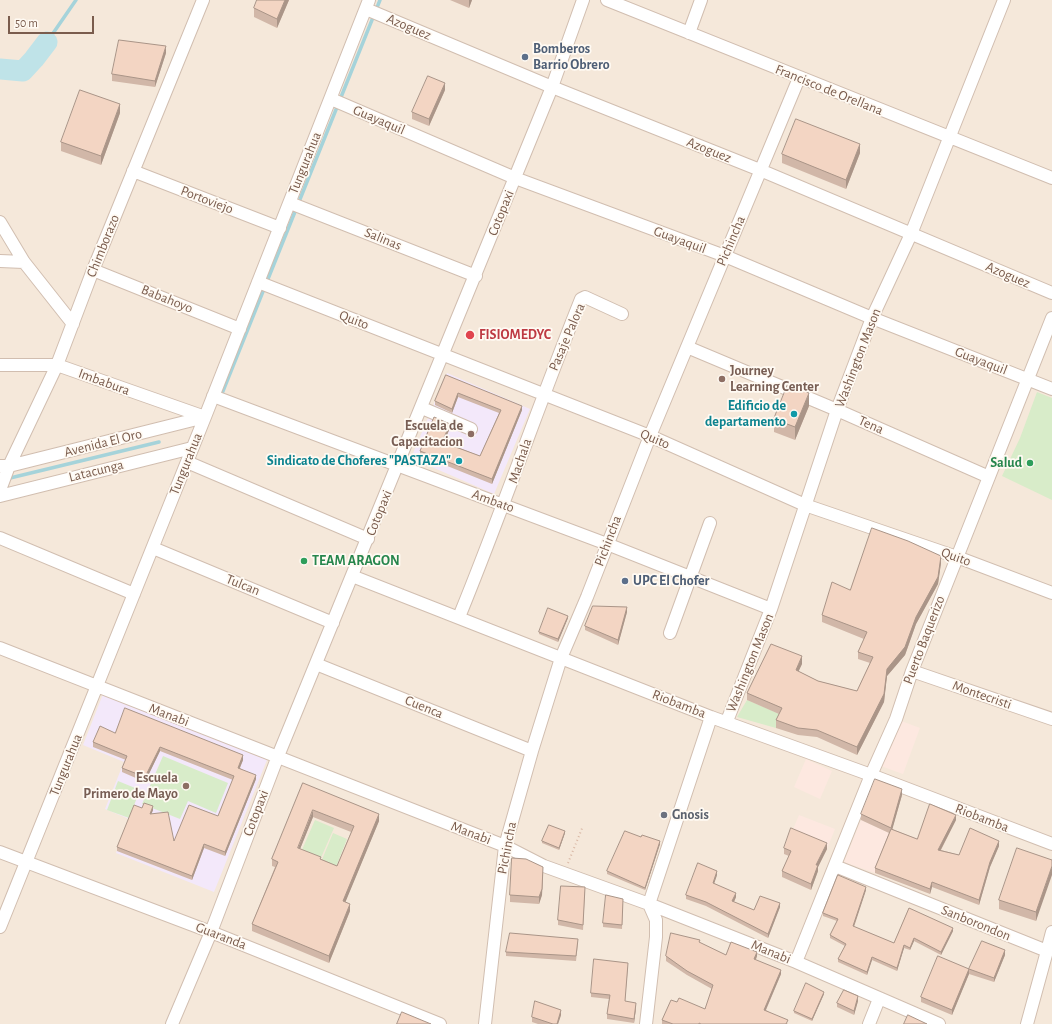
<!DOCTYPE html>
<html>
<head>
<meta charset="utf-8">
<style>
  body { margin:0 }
  #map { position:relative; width:1052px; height:1024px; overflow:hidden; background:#fdf6ec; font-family:"Alegreya Sans",sans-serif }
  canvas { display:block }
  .scale { position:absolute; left:8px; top:16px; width:86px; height:18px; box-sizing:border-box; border:2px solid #7a5c4d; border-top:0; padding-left:5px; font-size:12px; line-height:14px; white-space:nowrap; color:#7a5c4d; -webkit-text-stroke:3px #fffaf3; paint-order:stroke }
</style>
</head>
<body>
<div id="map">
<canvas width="1052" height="1024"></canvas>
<div class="scale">50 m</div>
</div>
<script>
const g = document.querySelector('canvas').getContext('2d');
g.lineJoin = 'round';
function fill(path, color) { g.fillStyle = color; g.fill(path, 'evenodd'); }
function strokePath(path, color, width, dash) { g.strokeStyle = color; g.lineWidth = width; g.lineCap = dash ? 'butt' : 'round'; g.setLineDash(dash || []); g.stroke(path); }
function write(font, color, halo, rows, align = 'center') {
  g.font = font + ' "Alegreya Sans",sans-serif'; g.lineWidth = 3.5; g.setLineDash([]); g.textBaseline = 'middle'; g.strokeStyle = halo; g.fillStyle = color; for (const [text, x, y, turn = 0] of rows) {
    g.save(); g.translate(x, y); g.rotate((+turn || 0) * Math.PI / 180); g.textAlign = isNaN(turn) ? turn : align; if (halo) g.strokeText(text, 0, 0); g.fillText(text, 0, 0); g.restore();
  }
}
const residential = new Path2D(`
  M0 0H1052V1024H0Z`);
const commercial = new Path2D(`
  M896 719 920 728 903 774 878 765Z
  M806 759 832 771 820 799 794 787Z
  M799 815 835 829 827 849 791 834Z
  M861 820 891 834 875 873 844 862Z`);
const education = new Path2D(`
  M447 373 530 409 494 494 411 458Z
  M103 694 267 760 214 892 116 853 129 819 105 809 124 762 83 745Z`);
const green = new Path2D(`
  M1037 392 1052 398V500L1002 476 1020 438Z
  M747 700 782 715 776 728 737 717Z
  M163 756 228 783 216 813 188 801 180 819 142 804Z
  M118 781 140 790 129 818 107 810Z
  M315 820 334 828 320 860 301 852Z
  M333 833 347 839 336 867 321 862Z`);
const stream = new Path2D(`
  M47 42 76 0
  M221 396 380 0
  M6 479 159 442`);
const river = new Path2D(`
  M0 69 23 71 34 59 47 42`);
const path = new Path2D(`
  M568 863 583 826`);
const minor = new Path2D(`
  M607 0 1052 178
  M366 9 552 87 760 170 1052 293
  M689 33 701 0
  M331 99 515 178 725 256 872 318 1052 389
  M133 171 280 228
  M290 203 476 276
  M0 222 24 262 73 324
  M0 261 24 262
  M93 270 240 329
  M258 282 650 436 805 505 957 557 1052 593
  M687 347 837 410 989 477
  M0 365H57L205 417
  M213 396 607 544 771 609
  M422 408 471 429
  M187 462 368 539
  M0 466H9L205 417
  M0 490 9 466 57 365 93 270 203 0
  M0 496 192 448
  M0 538 134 594
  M153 548 333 623
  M352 576 711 717 871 775 1052 844
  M459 617C502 512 539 404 581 299L585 297 622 314
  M670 633 710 523
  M0 648 505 846 544 866 649 904 796 962 939 1024
  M316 664 532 751
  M912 671 1052 719
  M727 721 771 609 837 410 872 318 911 234 1004 0
  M0 852 211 932 440 1024
  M835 866 1047 951 1027 1024
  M0 927 205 417 369 0
  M1047 951 1052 932
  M796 962 871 775 896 719 912 671 1052 318
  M172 1024 211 932 278 756 552 87 583 0
  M485 1024 505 846 532 751 561 658 587 597 650 436 799 78
  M646 1024 656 937V920L649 904 711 717
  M869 1024 879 999`);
const wall = new Path2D(`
  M289 0 277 28 254 17V8Z
  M450 0H472L469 8Z
  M166 53 155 87 112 81V74Z
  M445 90 429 126 412 119V112Z
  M120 113 101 165 61 151V142Z
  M860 153 846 189 782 163V154Z
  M446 375 522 410 492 484 420 455V451L450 428 444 442 480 456 499 413 458 397 452 413 435 405V401Z
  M809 406 795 440 774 432V419Z
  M941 563 938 584 916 624 905 655 887 676 884 702 857 755 817 737 798 735 776 728V720L779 714 747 700V693L802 664 798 671 818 681 857 691 870 663 858 659V652L864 639 822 622V615L850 590Z
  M627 612 618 645 585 630V626Z
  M568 618 558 642 539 634V632Z
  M115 733 243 760 240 768 256 779 225 856 204 848 192 880 117 851V847L142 808 153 810 151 814 174 841 218 816 233 780 160 751 145 782 122 772V768L126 760 93 747V742Z
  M303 783 379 821 345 902 350 911 329 963 252 931V924L275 867 272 866V859ZM313 817 351 832 337 866 321 859 300 849Z
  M902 795 892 829 917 839 956 820 941 850 959 855 999 846 990 867 979 905 932 887 930 894 875 873V868L889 833 861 820V814Z
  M565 833 559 850 542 843V841Z
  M641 837 660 844 645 890 607 874V871Z
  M784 848 827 849 818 867V871L811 890 782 877V871L789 856 784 854Z
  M1052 860 1036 921 999 909V900Z
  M543 874 542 895 539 904 510 902V895Z
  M717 875 714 883 736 897 734 902 754 910 780 907 768 938 706 906 686 899V895Z
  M866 890 854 927 894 943 909 908 953 931 941 955 914 941 910 950 904 948 897 971 872 960 867 975 838 962V959L845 946 830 938V935L837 921 823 916V913Z
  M585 891 583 930 558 925V920Z
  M623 903 622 929 603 927V923Z
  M578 943 576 961 506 956V952Z
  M700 943 726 955 757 956 756 960 781 974 766 1010 788 1024H662V1020L705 1009 712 989 687 975 666 961V956Z
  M1005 955 994 982 969 974 952 1015 921 1002V997L969 969Z
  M628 967 625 1001 636 1008 634 1023 607 1019V1014L609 999 591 997V993Z
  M824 994 812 1021 794 1013V1011Z
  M858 1001 854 1015 837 1007V1003Z
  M561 1015 558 1024H538L532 1022V1017Z`);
const shadedWall = new Path2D(`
  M285 0H289L277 28V19Z
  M469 0H472L469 8Z
  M166 46V53L155 87V81Z
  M445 83V90L429 126V119Z
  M120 104V113L101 165V156Z
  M860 144V153L846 189V180Z
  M458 393V397L452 413V409Z
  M809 393V406L795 440V427Z
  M522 406V410L492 484V479Z
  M450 424V428L442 446V442Z
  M941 556V563L938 584 916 624 905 655 887 676 884 702 857 755V747L887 669 916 617Z
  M627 607V612L618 645V640Z
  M568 616V618L558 642V639Z
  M802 656V664L796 677V670Z
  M160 747V751L145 782V777Z
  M243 755V760L238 772V768Z
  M256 775V779L225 856V852Z
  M902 789V795L891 834V828Z
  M153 806V810L150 818V814Z
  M313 810V817L298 854V848Z
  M379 814V821L343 908V901Z
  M956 815V820L938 855V850Z
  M565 831V833L559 850V848Z
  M660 841V844L645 890V888Z
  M999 841V846L990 867 979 905V900L990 862Z
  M827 843V849L818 867V871L811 890V884L816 865Z
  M204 844V848L192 880V876Z
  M1052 866V875L1036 921V912Z
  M543 867 542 895 539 904V897Z
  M717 871V875L713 887V883Z
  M932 882V887L930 894V889Z
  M866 887V890L853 929V926Z
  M736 893V897L732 906V901Z
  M780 903V907L768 938V934Z
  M350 904V911L329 963V956Z
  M953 928V931L941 955V952Z
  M914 938V941L910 950V948Z
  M904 945V948L897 971V968Z
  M1005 950V955L994 982V978Z
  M757 952V956L754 963V959Z
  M872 957V960L867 975V972Z
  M969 969V974L952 1015V1010Z
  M781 970V974L764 1014V1010Z
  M824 992V994L812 1021V1019Z
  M858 996V1001L854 1015V1011Z
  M636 1003V1008L634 1023V1019Z
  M561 1010V1015L558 1024H557Z`);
const building = new Path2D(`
  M257 0H285L277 19 254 8Z
  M119 40 166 46 155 81 112 74Z
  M428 76 445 83 429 119 412 112Z
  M80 90 120 104 101 156 61 142Z
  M796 119 860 144 846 180 782 154Z
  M446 375 522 406 492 479 420 451 434 417 450 424 442 442 480 456 501 410 458 393 452 409 435 401Z
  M788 384 809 393 795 427 774 419Z
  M872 528 908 541 941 556 938 577 916 617 905 647 887 669 884 694 857 747 817 730 798 728 776 720 782 708 747 693 771 644 802 656 796 670 818 681 857 691 873 657 858 652 867 632 822 615 832 582 850 590Z
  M593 606 627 607 618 640 585 626Z
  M548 608 568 616 558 639 539 632Z
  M125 708 243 755 238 768 256 775 225 852 204 844 192 876 117 847 134 805 142 808 144 803 153 806 150 814 168 812 174 841 189 805 218 816 234 776 160 747 145 777 122 768 127 756 93 742 100 726 115 733Z
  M875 779 902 789 891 828 861 814Z
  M303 783 379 814 343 901 350 904 329 956 252 924 278 862 272 859ZM313 810 354 826 337 866 320 859 321 857 298 848Z
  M930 804 956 815 938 850 959 855 970 828 999 841 990 862 979 900 932 882 930 889 875 868 891 829 917 839Z
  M549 825 565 831 559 848 542 841Z
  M791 828 827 843 816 865H818L811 884 782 871 791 851 784 848Z
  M625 831 641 837 642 835 660 841 645 888 607 871Z
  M1017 848 1052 860V866L1036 912 999 900Z
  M512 858 526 859 543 867 542 889 539 897 510 895Z
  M698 863 717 871 713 883 736 893 732 901 754 910 760 896 780 903 768 934 706 902 686 895Z
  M838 875 866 887 853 926 894 943 909 908 953 928 941 952 914 938 910 948 904 945 897 968 872 957 867 972 838 959 846 944 830 935 838 919 823 913Z
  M561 886 585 887 583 925 558 920Z
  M606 895 623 899 622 925 603 923Z
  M510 933 578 939 576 956 506 952Z
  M671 933 700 940 699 942 726 955 731 942 757 952 754 959 781 970 764 1010 788 1020 786 1024H701L699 1023V1024H673L662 1020 671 1000 677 1002 679 998 705 1009 713 985 687 971 666 956Z
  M982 941 1005 950 994 978 969 969Z
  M938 956 969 969 952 1010 921 997Z
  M594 959 628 963 625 1001 636 1003 634 1019 607 1014 610 995 591 993Z
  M806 983 824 992 812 1019 794 1011Z
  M844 990 858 996 854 1011 837 1003Z
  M535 1001 561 1010 557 1024H553L532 1017Z
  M402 1012 431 1024H397Z
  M908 1015 927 1024H904Z`);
const markers = [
  [525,57,4,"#5c6f8a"],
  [470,335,5,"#e0444e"],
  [722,379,4,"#8d6e63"],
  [794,414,4,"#0f9aa8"],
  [471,434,4,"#8d6e63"],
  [459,461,4,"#0f9aa8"],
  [1030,463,4,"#2e9e5b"],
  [304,561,4,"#2e9e5b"],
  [625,581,4,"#5c6f8a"],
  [186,786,4,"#8d6e63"],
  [664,815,4,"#6b7280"]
];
const streetNames = [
  ["Azoguez",409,27,23],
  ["Francisco de Orellana",829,90,22],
  ["Guayaquil",379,120,23],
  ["Azoguez",709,150,22],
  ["Tungurahua",305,163,-68],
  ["Portoviejo",207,200,21],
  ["Cotopaxi",501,213,-68],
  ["Salinas",383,239,22],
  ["Guayaquil",680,240,20],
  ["Pichincha",731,241,-67],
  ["Chimborazo",103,246,-68],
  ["Azoguez",1008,275,23],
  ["Babahoyo",167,299,22],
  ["Quito",354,320,21],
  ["Pasaje Palora",567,337,-67],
  ["Washington Mason",858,358,-69],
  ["Guayaquil",981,361,21],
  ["Imbabura",104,382,20],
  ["Tena",871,425,24],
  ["Quito",655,439,23],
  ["Avenida El Oro",103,443,-14],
  ["Machala",520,461,-71],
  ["Tungurahua",186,464,-68],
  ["Latacunga",96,471,-14],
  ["Ambato",493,501,20],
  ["Cotopaxi",379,513,-68],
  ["Pichincha",608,541,-69],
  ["Quito",956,557,20],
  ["Tulcan",243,585,22],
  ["Puerto Baquerizo",924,640,-69],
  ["Washington Mason",750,663,-68],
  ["Montecristi",982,695,19],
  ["Riobamba",679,704,21],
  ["Cuenca",424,707,22],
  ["Manabi",169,715,21],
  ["Tungurahua",66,765,-68],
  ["Cotopaxi",256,813,-69],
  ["Riobamba",982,818,21],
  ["Manabi",471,833,21],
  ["Pichincha",507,848,-79],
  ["Sanborondon",976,923,22],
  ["Guaranda",221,936,21],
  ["Manabi",771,952,22]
];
const serviceNames = [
  ["Bomberos",533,49],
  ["Barrio Obrero",533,65],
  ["UPC El Chofer",633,581]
];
const healthNames = [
  ["FISIOMEDYC",479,335]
];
const educationNames = [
  ["Journey",730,371,"left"],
  ["Learning Center",730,387,"left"],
  ["Escuela de",463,426],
  ["Capacitacion",463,442],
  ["Escuela",178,778],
  ["Primero de Mayo",178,794]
];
const cultureNames = [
  ["Edificio de",786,406],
  ["departamento",786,422],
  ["Sindicato de Choferes \"PASTAZA\"",451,461]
];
const leisureNames = [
  ["Salud",1022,463],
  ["TEAM ARAGON",312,561,"left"]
];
const worshipNames = [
  ["Gnosis",672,815]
];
fill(residential, '#f5e8da');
fill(commercial, '#fde8e0');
fill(education, '#f3e8fa');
fill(green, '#d8ecc9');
strokePath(stream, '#a5d3da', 3.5);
strokePath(river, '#bfe3e8', 21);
strokePath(minor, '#d1beb0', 14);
strokePath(path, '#d9b8a5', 2, [1, 3]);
strokePath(minor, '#fff', 12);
fill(wall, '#d1b7a8');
fill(shadedWall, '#aa9588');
fill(building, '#f3d5c3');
strokePath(building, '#aa9588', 1);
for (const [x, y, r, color] of markers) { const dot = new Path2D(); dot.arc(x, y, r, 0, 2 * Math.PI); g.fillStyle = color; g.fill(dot); strokePath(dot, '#fffaf3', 1.5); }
write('14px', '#7a5c4d', '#fffaf3', streetNames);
write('bold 14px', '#4e5e75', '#fffaf3', serviceNames, 'left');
write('bold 14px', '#be3a42', '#fffaf3', healthNames, 'left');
write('bold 14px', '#785e54', '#fffaf3', educationNames, 'right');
write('bold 14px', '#0d838f', '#fffaf3', cultureNames, 'right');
write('bold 14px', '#27864d', '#fffaf3', leisureNames, 'right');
write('bold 14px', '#5b616d', '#fffaf3', worshipNames, 'left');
</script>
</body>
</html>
